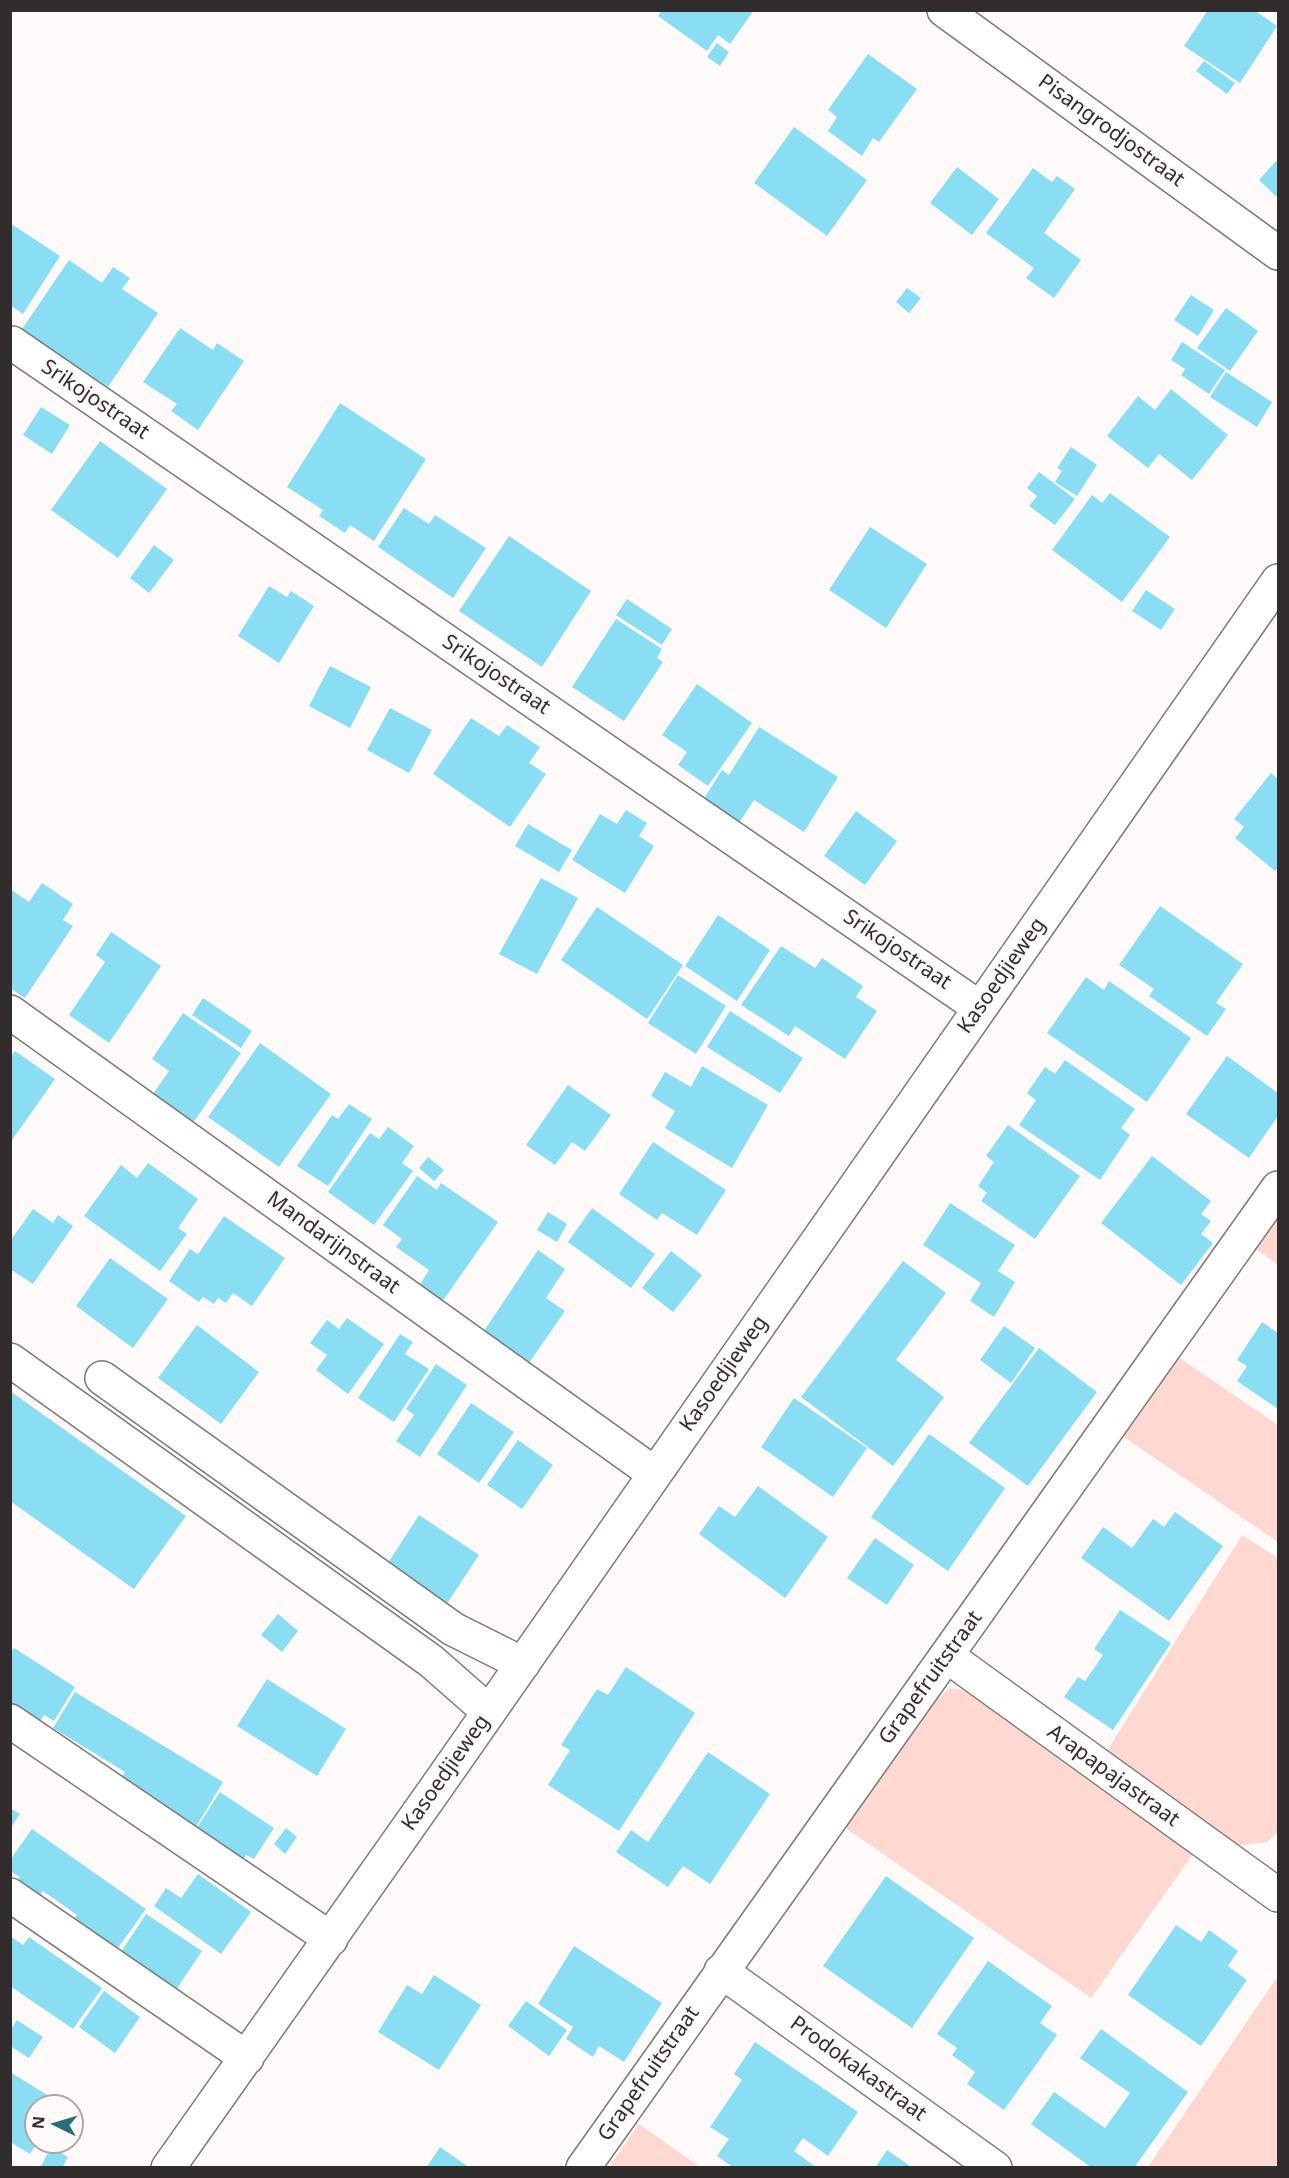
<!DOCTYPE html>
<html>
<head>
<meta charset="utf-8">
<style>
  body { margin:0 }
  #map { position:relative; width:1289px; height:2178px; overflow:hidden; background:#fefaf9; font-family:"Noto Sans",sans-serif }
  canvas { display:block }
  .frame { position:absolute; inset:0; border:12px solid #302d2c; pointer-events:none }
  .north { position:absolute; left:24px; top:2094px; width:60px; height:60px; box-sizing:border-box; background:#fefaf9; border:2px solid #aca8a7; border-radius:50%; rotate:275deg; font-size:16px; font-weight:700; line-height:24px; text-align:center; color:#302d2c }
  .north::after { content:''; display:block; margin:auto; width:21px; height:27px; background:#286d7d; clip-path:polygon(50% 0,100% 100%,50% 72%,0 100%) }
</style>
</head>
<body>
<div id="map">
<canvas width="1289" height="2178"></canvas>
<div class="frame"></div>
<div class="north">N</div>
</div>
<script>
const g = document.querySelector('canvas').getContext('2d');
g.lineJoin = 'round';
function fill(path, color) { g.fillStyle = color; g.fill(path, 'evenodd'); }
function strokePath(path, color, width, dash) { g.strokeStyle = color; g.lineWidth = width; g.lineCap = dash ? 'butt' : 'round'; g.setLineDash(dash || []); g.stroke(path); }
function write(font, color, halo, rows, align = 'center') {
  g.font = font + ' "Noto Sans",sans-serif'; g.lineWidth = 4.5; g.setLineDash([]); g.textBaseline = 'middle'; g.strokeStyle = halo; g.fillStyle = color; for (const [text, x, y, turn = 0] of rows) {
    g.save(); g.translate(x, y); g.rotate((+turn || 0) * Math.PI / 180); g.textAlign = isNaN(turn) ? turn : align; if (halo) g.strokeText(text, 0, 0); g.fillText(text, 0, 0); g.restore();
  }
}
const green = new Path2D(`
  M1278 1218V1265L1256 1249Z
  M1175 1355 1278 1425V1542L1121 1435Z
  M1242 1535 1278 1558V1832L1267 1842 1233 1846 1105 1754Z
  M950 1688 975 1692 1193 1854 1091 1998 844 1827 921 1713Z
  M1278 1976V2167H1148Z
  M639 2124 700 2167H609Z`);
const building = new Path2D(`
  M662 10H754L730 44 718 35 707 51 658 16Z
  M1208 10H1254L1277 26 1240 83 1184 46Z
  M717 43 729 52 720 66 707 57Z
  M868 54 917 89 879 142 873 138 862 156 828 131 837 117 828 110Z
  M1204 61 1235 83 1227 94 1196 71Z
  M794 127 867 180 827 236 754 183Z
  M1276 161 1278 164V198L1259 180Z
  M957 167 999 199 972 235 930 203Z
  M1033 168 1052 182 1057 176 1075 189 1044 233 1081 260 1054 298 1026 278 1034 268 986 233Z
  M13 225 60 256 23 314 10 305V229Z
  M69 260 102 283 113 267 130 278 122 289 158 313 108 387 22 329Z
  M907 288 921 298 909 313 896 302Z
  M1191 295 1214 310 1198 336 1174 320Z
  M1226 308 1258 331 1230 371 1197 348Z
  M180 328 213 350 217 343 244 361 198 430 171 411 177 404 143 382Z
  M1182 342 1225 370 1209 394 1181 375 1185 369 1171 360Z
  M1226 372 1272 402 1257 427 1210 397Z
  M1171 389 1228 435 1192 480 1159 454 1148 468 1107 436 1138 396 1155 410Z
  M340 403 426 459 374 541 350 525 345 533 319 516 323 510 287 487Z
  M41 407 70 425 52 454 23 435Z
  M100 441 167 489 118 558 51 510Z
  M1071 447 1097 465 1077 496 1055 482 1062 471 1057 468Z
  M1039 472 1075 499 1055 525 1029 506 1037 496 1027 488Z
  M1110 493 1170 537 1122 602 1052 550 1092 495 1102 503Z
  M404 508 429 524 435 515 486 548 453 598 378 547Z
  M870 527 927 564 886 628 829 590Z
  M509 536 591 591 542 667 459 611Z
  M154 545 174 560 149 593 130 578Z
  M269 586 287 597 291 591 314 606 279 663 238 636Z
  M1146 590 1175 609 1161 630 1132 611Z
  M627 599 672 629 662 645 616 615Z
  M616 619 662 649 657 658 663 662 624 721 572 687Z
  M330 666 371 687 350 728 309 706Z
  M697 684 752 723 708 786 678 765 687 752 662 735Z
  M390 708 432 730 409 773 367 750Z
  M471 718 499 736 507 725 540 747 529 763 546 774 510 827 433 774Z
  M759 727 838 777 804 832 754 800 739 823 703 800 722 770 729 775Z
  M1271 773 1278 779V867L1275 871 1235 838 1244 827 1234 819Z
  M626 810 647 823 639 836 654 846 625 893 572 860 600 814 617 824Z
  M856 811 897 841 865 885 824 856Z
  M528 824 572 850 559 872 515 846Z
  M541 878 578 898 537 974 499 954Z
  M42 883 73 904 63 920 73 926 25 998 10 988V889L29 902Z
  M1160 906 1243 964 1216 1003 1226 1009 1207 1036 1149 996 1154 989 1119 965Z
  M597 907 683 965 647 1019 561 960Z
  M718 915 770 950 737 1001 685 966Z
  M111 932 161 966 109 1043 69 1015 105 962 96 955Z
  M781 946 815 968 822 958 863 986 856 997 877 1011 845 1059 795 1026 789 1036 741 1005Z
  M678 975 726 1006 696 1054 648 1023Z
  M1086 977 1104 990 1109 981 1191 1038 1147 1102 1047 1033Z
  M203 998 252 1031 241 1048 192 1015Z
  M730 1011 803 1058 780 1093 707 1047Z
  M183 1013 241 1053 187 1132 146 1104 169 1071 152 1059Z
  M260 1043 331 1094 279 1167 208 1117Z
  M15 1051 55 1079 10 1143V1057Z
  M1227 1056 1278 1093V1116L1249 1158 1186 1114Z
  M1065 1060 1135 1109 1121 1128 1130 1135 1100 1180 1019 1125 1036 1100 1027 1093 1045 1067 1055 1074Z
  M702 1066 768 1105 732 1168 665 1128 675 1111 651 1096 665 1072 691 1087Z
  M568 1085 611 1115 585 1151 572 1142 555 1165 526 1145Z
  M349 1104 372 1119 328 1186 297 1166 332 1115 338 1119Z
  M1008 1125 1080 1176 1035 1239 981 1201 987 1193 978 1186 994 1162 986 1156Z
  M388 1127 414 1146 402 1163 413 1171 374 1225 328 1192 370 1133 379 1139Z
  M653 1142 726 1190 697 1235 662 1213 657 1220 619 1194Z
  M1152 1156 1211 1201 1201 1214 1211 1221 1201 1234 1213 1243 1181 1285 1101 1223Z
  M428 1157 444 1170 434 1181 419 1168Z
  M148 1163 198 1199 178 1228 187 1234 160 1271 84 1216 121 1165 137 1178Z
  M417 1176 437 1190 441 1183 498 1222 442 1302 419 1286 429 1270 396 1247 402 1239 383 1225Z
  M950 1203 1015 1245 998 1271 1015 1282 994 1317 970 1301 981 1283 923 1245Z
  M592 1208 655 1254 631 1288 568 1242Z
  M33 1209 53 1223 58 1215 73 1226 33 1284 10 1269V1241Z
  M548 1212 567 1224 557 1242 537 1230Z
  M224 1216 285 1258 252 1306 233 1293 226 1303 218 1298 214 1304 203 1297 199 1302 169 1281 190 1249 198 1254Z
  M538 1250 565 1269 546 1298 565 1311 529 1363 484 1331Z
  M671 1251 702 1275 673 1312 642 1288Z
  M110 1258 168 1299 133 1348 76 1306Z
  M903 1261 946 1293 896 1360 944 1397 893 1466 801 1397Z
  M347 1318 384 1344 348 1394 316 1370 327 1355 310 1343 327 1320 339 1329Z
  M1262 1322 1278 1333V1409L1237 1381 1247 1366 1237 1360Z
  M197 1325 259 1372 221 1424 158 1378Z
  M1004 1326 1035 1348 1011 1383 980 1360Z
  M400 1334 413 1342 405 1354 429 1369 394 1422 358 1398Z
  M1039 1348 1097 1392 1028 1486 969 1443Z
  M436 1364 467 1385 420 1457 396 1441 414 1415 406 1409Z
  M10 1391 186 1516 134 1589 10 1501Z
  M794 1398 867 1448 833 1497 761 1447Z
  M471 1403 514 1432 479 1483 437 1454Z
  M929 1434 1005 1488 948 1571 871 1517Z
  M518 1440 553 1465 522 1509 487 1485Z
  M758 1486 828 1537 785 1598 699 1534 719 1506 735 1517Z
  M1175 1512 1223 1546 1169 1621 1081 1558 1103 1527 1132 1548 1153 1519 1164 1527Z
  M419 1515 479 1555 446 1605 386 1566Z
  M875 1538 914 1565 887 1605 847 1578Z
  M1120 1610 1171 1643 1113 1730 1064 1697 1078 1677 1085 1681 1103 1655 1094 1649Z
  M278 1614 298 1631 282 1652 261 1635Z
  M14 1648 75 1687 54 1721 44 1715 39 1723 10 1705V1654Z
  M626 1667 695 1713 619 1831 548 1785 570 1750 561 1745 597 1689 608 1695Z
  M267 1679 346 1729 317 1776 237 1726Z
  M75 1692 223 1782 196 1827 139 1805 146 1793 121 1778 125 1772 53 1728Z
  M708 1752 770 1794 710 1884 683 1866 668 1887 616 1852 631 1830 648 1842Z
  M220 1792 274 1828 254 1859 246 1855 241 1863 194 1832Z
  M10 1808 20 1814 10 1829Z
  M286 1828 297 1837 285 1854 274 1844Z
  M32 1829 146 1909 115 1952 72 1922 77 1915 43 1891 37 1899 15 1884 20 1877 10 1871V1860Z
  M198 1874 251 1912 221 1954 154 1906 166 1888 181 1898Z
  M886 1876 974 1938 912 2028 823 1966Z
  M146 1914 202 1951 172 1996 117 1958Z
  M1176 1925 1201 1942 1209 1930 1238 1951 1228 1966 1247 1980 1201 2046 1128 1995Z
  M10 1936 23 1945 29 1937 102 1988 73 2029 10 1986Z
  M574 1946 662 2003 624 2062 599 2046 593 2057 566 2039 573 2027 538 2004Z
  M988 1961 1052 2006 1040 2023 1057 2035 1004 2110 967 2084 975 2072 952 2055 957 2048 937 2034Z
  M434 1975 481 2005 439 2070 378 2032 407 1985 422 1994Z
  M104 1991 140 2017 115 2053 79 2027Z
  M526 2001 567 2030 549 2056 508 2026Z
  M17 2020 43 2037 29 2058 10 2046V2031Z
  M1101 2029 1188 2092 1134 2168H1092L1031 2124 1054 2092 1105 2128 1130 2093 1080 2058Z
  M755 2042 858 2112 828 2156 803 2138 794 2151 817 2168H734L717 2156 729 2139 710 2127 742 2080 734 2074Z
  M10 2072 62 2104 36 2106 37 2142 30 2154 10 2142Z
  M51 2147 68 2157 62 2168H40Z
  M440 2147 470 2168H426Z
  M887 2150 913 2168H875Z`);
const minor = new Path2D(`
  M944 10 1278 253
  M12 343 980 1008
  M10 1012 655 1474
  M10 1360 431 1661 489 1712
  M102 1378 453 1629 523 1664
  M947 1656 1278 1895
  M10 1721 331 1939
  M10 1895 247 2058
  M721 1971 995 2168
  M168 2168 443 1778 1278 581
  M583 2168 1278 1188`);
const streetNames = [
  ["Pisangrodjostraat",1111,131,36],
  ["Srikojostraat",95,400,34],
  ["Srikojostraat",496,675,34],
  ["Srikojostraat",897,950,34],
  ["Kasoedjieweg",1002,976,-55],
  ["Mandarijnstraat",333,1243,36],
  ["Kasoedjieweg",724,1374,-55],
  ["Grapefruitstraat",931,1678,-54],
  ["Kasoedjieweg",446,1773,-55],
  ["Arapapajastraat",1113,1776,36],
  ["Prodokakastraat",858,2069,36],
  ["Grapefruitstraat",649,2074,-55]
];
fill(green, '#fed8d1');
fill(building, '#8adef3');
strokePath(minor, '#7d7775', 36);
strokePath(minor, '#fff', 33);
write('21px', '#302d2c', '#fefaf9', streetNames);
</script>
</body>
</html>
